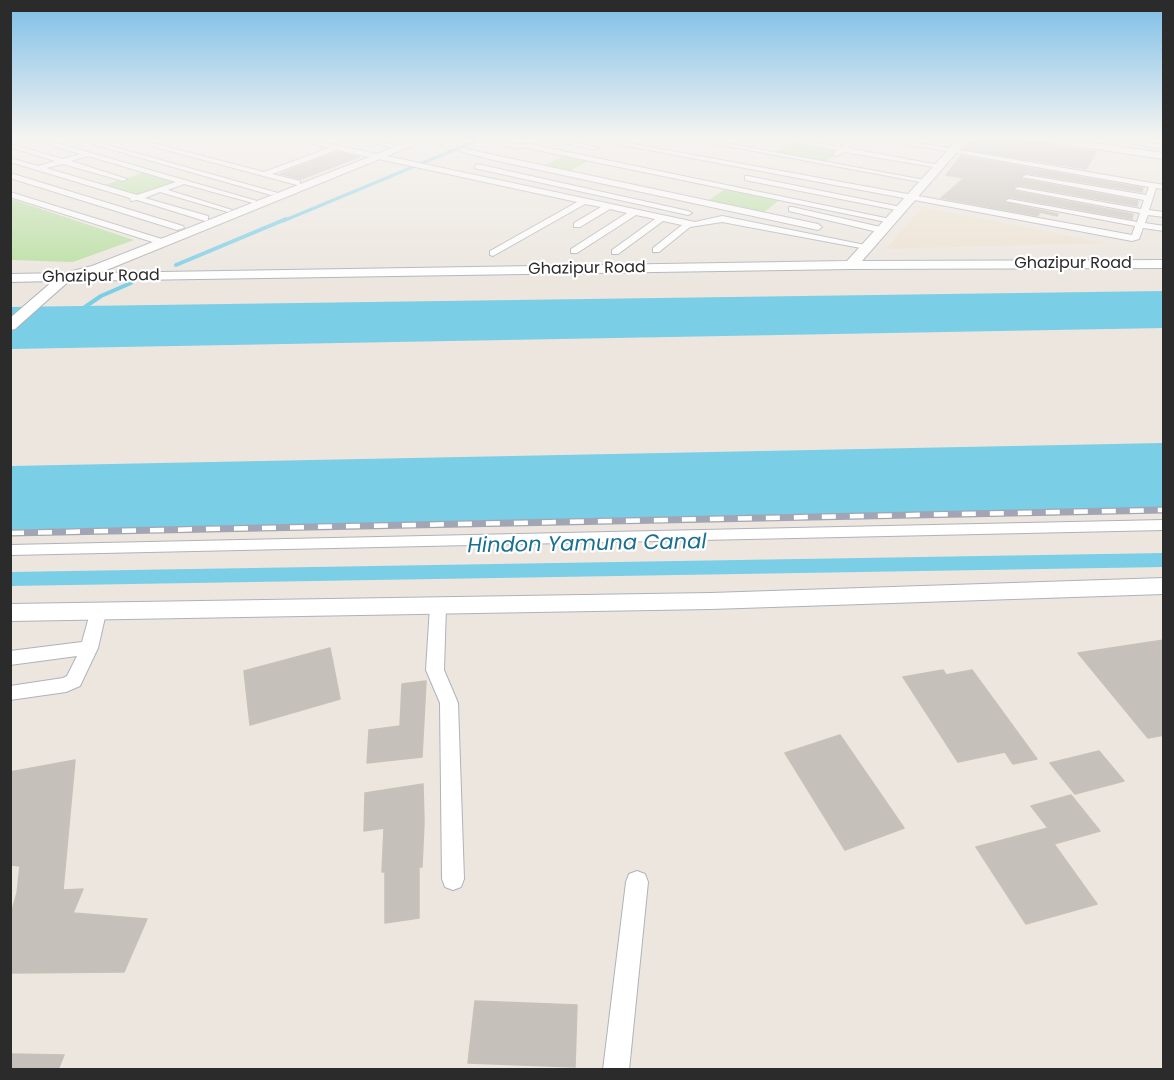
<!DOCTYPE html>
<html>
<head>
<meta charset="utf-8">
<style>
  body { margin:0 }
  #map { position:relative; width:1174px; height:1080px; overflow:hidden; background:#ece6df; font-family:Poppins,sans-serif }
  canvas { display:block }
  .frame { position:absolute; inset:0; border:12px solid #2b2b2b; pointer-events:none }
</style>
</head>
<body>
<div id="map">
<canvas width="1174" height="1080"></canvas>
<div class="frame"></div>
</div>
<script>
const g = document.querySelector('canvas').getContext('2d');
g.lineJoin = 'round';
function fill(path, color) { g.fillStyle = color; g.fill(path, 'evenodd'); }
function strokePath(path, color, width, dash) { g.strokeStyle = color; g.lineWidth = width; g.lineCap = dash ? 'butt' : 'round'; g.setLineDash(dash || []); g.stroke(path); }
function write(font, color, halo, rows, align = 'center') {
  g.font = font + ' Poppins,sans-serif'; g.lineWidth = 4.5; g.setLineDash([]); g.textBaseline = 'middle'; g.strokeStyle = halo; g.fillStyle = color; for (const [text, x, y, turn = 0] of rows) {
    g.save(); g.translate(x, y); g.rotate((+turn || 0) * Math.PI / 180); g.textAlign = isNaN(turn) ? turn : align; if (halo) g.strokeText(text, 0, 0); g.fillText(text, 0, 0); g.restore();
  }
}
const education = new Path2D(`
  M922 207 1105 243 886 249Z`);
const green = new Path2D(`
  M791 142 840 151 824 163 773 154Z
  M566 155 591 160 567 172 542 166Z
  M146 172 181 182 137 197 101 186Z
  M728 187 782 198 762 214 706 202Z
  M11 199 134 240 73 262 11 260Z`);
const water = new Path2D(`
  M1163 291 1164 328 11 349 10 307Z
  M1163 443V509L11 530V466Z`);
const streamFar1 = new Path2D(`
  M283 221 485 137`);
const stream = new Path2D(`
  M176 265 286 219
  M82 309 101 296 131 283`);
const canal = new Path2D(`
  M1164 553V567L10 586V572Z`);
const building = new Path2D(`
  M975 137H1000L1096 152 1086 169 964 149Z
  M337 152 359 157 301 179 280 174Z
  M961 156 1143 188 1142 192 1026 173 1020 176 1022 179 1138 201 1137 206 1018 185 1012 188 1014 191 1133 214 1132 219 1009 197 1004 199 1003 202 1058 214 1057 216 1040 212 1038 216 941 198 964 178 946 175Z
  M1164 640V735L1148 738 1078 653Z
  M330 648 340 699 250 725 244 671Z
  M943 670 946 675 972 670 1037 759 1013 764 1005 752 958 762 903 677Z
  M426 681 422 757 367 763 369 730 400 726 402 684Z
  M840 735 904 828 845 850 785 753Z
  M1099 751 1124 781 1075 794 1050 763Z
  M75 760 63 890 83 889 73 913 147 919 124 972 10 973V917L17 893 20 866 10 865V772Z
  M423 784 424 822 422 867H419V918L385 923V872H382L384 828 364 831 365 793Z
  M1071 795 1100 831 1054 844 1097 904 1026 924 976 847 1048 828 1031 806Z
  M475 1001 577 1005 575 1067 468 1063Z
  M10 1054 64 1055 58 1070H10Z`);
const street = new Path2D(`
  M25 137H36L257 201 253 203 184 184 168 190 232 210 228 212 160 192 145 198 208 216V220L205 221 137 200 131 201 130 198 10 162V158L38 166 55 161 12 148 14 145 63 159 80 154ZM88 156 176 182 137 195 46 168 63 164 123 181 127 179 71 161Z
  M68 137H79L278 193 271 195Z
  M118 137H129L264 172 329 148 285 137H298L695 222 722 216 870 246 866 249 722 222 690 227 659 252H653V248L682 225 663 221 618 254H612V250L655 219 636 215 577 253H571V249L627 213 610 209 580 227H574V223L601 207 585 204 493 256 490 255V251L577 202 337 150 272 174 300 181V185H297Z
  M350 137H363L397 146 394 148Z
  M389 137H401L412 141 409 143Z
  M540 137H553L598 148 595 150Z
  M580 137H595L1132 235 1135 226 1005 201 1009 199 1137 222 1140 213 1014 189 1018 187 1141 209 1144 200 1022 177 1026 175 1146 195 1149 187 867 137H883L1164 185V189L1156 188 1149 210 1164 212V217L1148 215 1145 223 1164 226V231L1143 228 1139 239 1132 241Z
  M678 137H693L930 181 926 183Z
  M767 137H783L841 147 852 137H859L848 148 944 166 940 168 844 152 837 156 833 154 837 150Z
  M1096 137H1113L1164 145V149Z
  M484 138 521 145 524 143 895 220 891 223 522 147 519 149 482 141Z
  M461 148 818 224 822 227 818 230 493 160 459 151Z
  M477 164 688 211 692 213 688 215 474 168Z
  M10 173 183 226 184 228 177 230 10 178Z
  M748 176 901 207 905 209 901 211 745 180V176Z
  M10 192 165 240 166 242 159 244 10 197Z
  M792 207 885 228 886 230 882 233 789 211V207Z
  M1164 520V530L10 555V545Z
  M438 600 444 602 446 606 444 670 458 703 464 879 461 887 453 890 445 887 442 879 440 703 426 670 430 606 432 602Z
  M98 607 104 609 106 613 98 648 80 686 66 692 10 700V686L63 678 67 676 77 656 10 665V651L82 642 90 613 92 609Z
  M637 871 645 874 648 882 629 1070H603L626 882 629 874Z`);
const secondary = new Path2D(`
  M420 137H434L99 273 847 261 960 137H970L862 261 1164 260V268L851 269 69 281 15 329 10 330V318L53 281 10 282V274L65 273 92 266Z
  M1028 137H1054L1164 153V159L1033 140Z
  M1164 578V594L711 609 10 621V604L711 593Z`);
const rail = new Path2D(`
  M10 533 1164 510`);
const farStreetnames = [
  ["Ghazipur Road",1073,264],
  ["Ghazipur Road",587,269,-1],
  ["Ghazipur Road",101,277,-1]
];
const waterNames = [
  ["Hindon Yamuna Canal",587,545,-1]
];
fill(education, '#ece1d0');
fill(green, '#b8dea0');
fill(water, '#7acee6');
strokePath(streamFar1, '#7acee6', 3);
strokePath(stream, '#7acee6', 4);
fill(canal, '#7acee6');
fill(building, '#c5c0ba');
strokePath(building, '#c7c1b8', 1.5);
strokePath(street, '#afb2bb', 2);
strokePath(secondary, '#afb2bb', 2);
fill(street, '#fff');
fill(secondary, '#fff');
strokePath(rail, '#a2a5b4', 7);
strokePath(rail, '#fff', 4.5, [14]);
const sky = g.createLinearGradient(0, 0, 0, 288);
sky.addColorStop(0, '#7cbee7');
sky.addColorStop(0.48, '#f6f4f1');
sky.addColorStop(1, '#f6f4f100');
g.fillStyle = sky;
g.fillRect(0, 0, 1174, 288);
write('16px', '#2b2b2b', '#fff', farStreetnames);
write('italic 21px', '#186f93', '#fff', waterNames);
</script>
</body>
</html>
